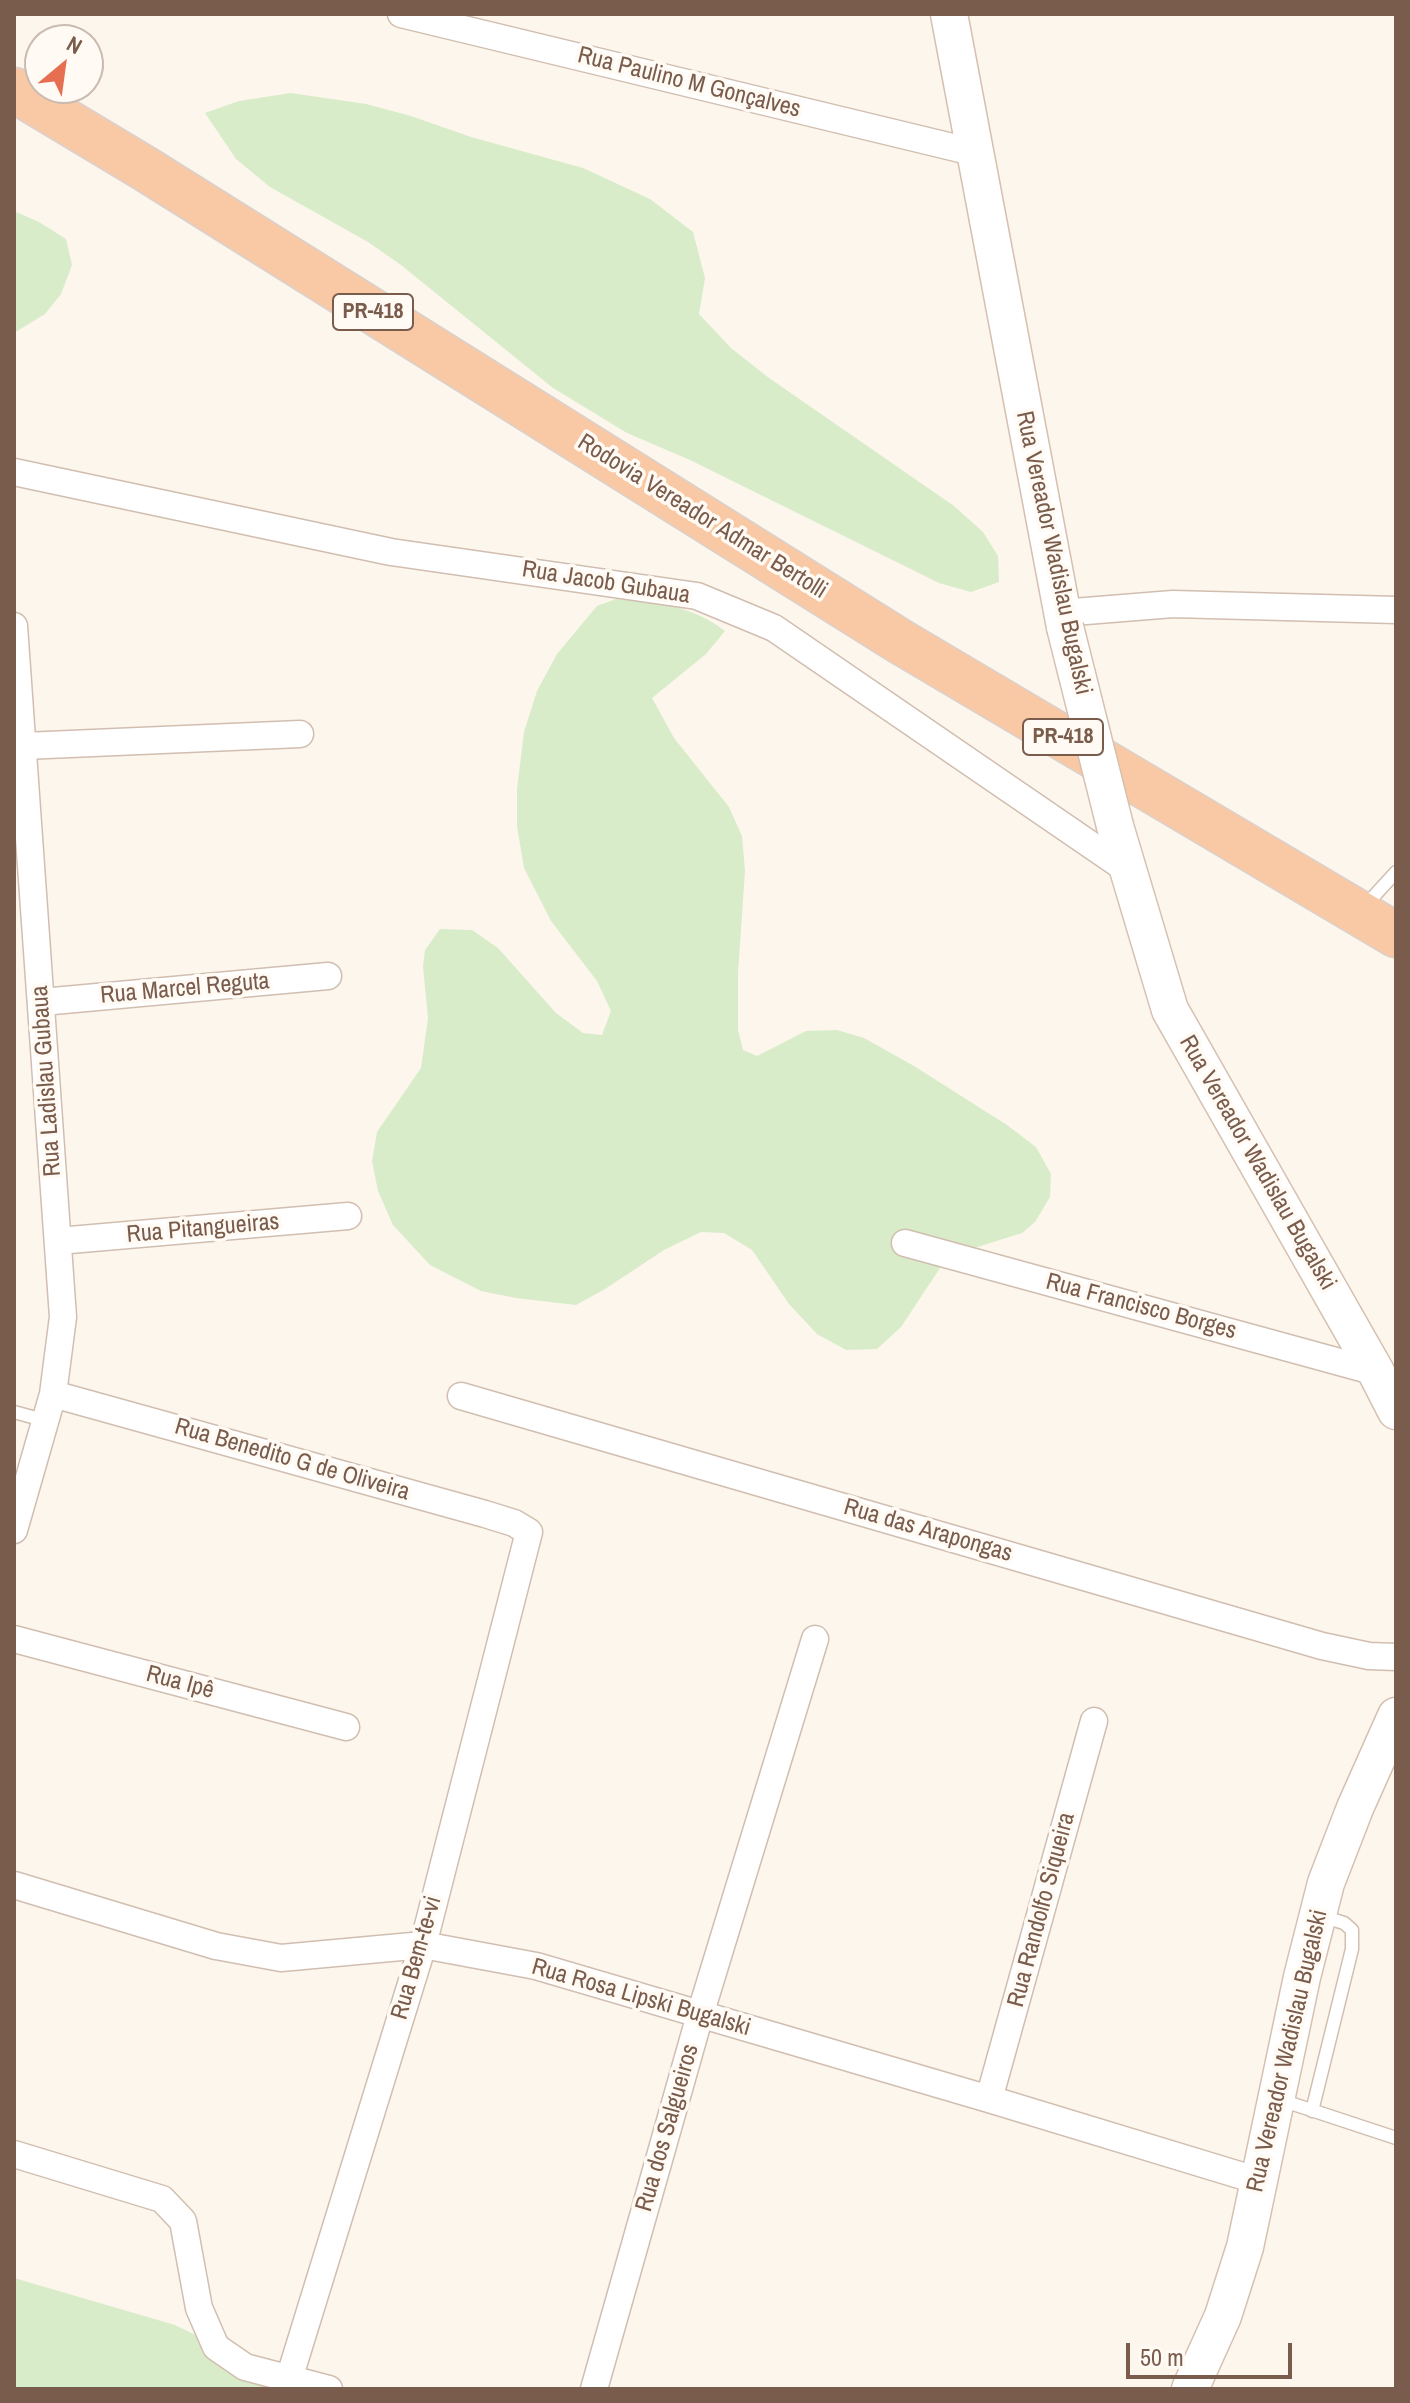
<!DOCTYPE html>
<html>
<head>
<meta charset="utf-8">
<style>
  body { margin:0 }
  #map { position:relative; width:1410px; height:2403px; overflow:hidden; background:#fdf6ec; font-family:"Archivo Narrow",sans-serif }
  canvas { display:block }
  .frame { position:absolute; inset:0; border:16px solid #7a5c4d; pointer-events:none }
  .north { position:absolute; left:24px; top:24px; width:80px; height:80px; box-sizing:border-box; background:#fffaf3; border:2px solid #cabbb1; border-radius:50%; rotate:29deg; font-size:22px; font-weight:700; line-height:32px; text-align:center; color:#7a5c4d }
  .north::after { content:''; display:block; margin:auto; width:28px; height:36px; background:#e76f51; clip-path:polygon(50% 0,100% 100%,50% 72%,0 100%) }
  .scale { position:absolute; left:1126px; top:2343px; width:166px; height:36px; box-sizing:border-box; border:4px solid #7a5c4d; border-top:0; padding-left:10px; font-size:24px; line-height:28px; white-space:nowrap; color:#7a5c4d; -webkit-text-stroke:6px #fffaf3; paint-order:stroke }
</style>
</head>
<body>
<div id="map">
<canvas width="1410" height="2403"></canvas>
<div class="frame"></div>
<div class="north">N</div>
<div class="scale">50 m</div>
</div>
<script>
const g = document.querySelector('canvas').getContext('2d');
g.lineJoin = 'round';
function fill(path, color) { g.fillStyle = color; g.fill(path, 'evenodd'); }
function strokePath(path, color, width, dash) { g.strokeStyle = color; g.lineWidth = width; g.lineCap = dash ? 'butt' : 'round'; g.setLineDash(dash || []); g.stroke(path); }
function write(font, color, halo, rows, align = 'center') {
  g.font = font + ' "Archivo Narrow",sans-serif'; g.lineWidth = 7; g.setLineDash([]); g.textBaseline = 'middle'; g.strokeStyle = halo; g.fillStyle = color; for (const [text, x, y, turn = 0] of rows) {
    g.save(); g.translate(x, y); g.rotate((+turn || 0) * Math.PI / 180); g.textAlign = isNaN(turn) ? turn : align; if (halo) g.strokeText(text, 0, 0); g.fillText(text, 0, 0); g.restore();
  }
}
const green = new Path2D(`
  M291 93 366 104 411 116 471 137 583 168 650 199 693 232 705 278 699 314 731 348 769 378 954 506 983 532 998 556 999 582 971 592 939 583 690 460 627 433 553 388 401 265 368 242 270 187 236 159 205 113 239 101Z
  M14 211 39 222 66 239 72 265 61 294 45 314 14 333Z
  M616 599C655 601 693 606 725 631L706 654 652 698 674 738 729 807 742 836 745 871 738 973V1030L743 1050 757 1056 806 1031 837 1030 864 1038 914 1066 1007 1125 1036 1147 1051 1174 1050 1197 1035 1222 1022 1233 971 1249 942 1265 901 1327 877 1349 846 1350 817 1334 789 1304 752 1250 724 1233 701 1232 664 1250 605 1289 576 1305 516 1298 481 1291 430 1265 393 1225 378 1191 372 1161 377 1132 421 1068 428 1018 423 966 425 950 440 929 472 930 498 948 556 1013 583 1033 602 1035 611 1011 597 981 551 921 524 868 517 826V789L524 732 537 691 557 654 597 606Z
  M14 2278 175 2325 210 2342 272 2389H14Z`);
const service = new Path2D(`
  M1364 907 1396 872
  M14 1412 47 1421
  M1278 2099 1396 2138
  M1312 2111 1352 1949V1930L1344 1923 1321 1916`);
const minor = new Path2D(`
  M401 14 977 153
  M14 472 391 552 697 596 774 628 1126 869
  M1061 613 1173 604 1396 610
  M14 626 63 1317 53 1394 14 1530
  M24 746 300 734
  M42 1002 328 976
  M58 1241 348 1216
  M905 1243 1376 1372
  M53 1394 485 1514 514 1523 529 1532 423 1945 289 2379
  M461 1396 1322 1646 1369 1656 1396 1657
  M14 1639 346 1727
  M14 1885 216 1946 281 1958 423 1945 536 1966 989 2099 1259 2181
  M989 2099 1094 1721
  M14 2154 162 2199 183 2221 199 2308 216 2347 245 2367 329 2389
  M594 2389 700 2015 815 1639`);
const secondary = new Path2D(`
  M949 14 1065 627
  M1115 826 1170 1010 1376 1372 1396 1411
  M1190 2389 1223 2316 1245 2247 1302 1977 1326 1883 1355 1808 1396 1716`);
const trunk = new Path2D(`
  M14 90 144 168 901 642 1396 935`);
const secondaryBridge = new Path2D(`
  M1065 627 1115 826`);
const shields = [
  [373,312,80],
  [1063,737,80]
];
const shieldNames = [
  ["PR-418",373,312],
  ["PR-418",1063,737]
];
const streetNames = [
  ["Rua Paulino M Gonçalves",689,83,14],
  ["Rodovia Vereador Admar Bertolli",702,517,32],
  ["Rua Vereador Wadislau Bugalski",1053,553,78],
  ["Rua Jacob Gubaua",606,583,9],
  ["Rua Marcel Reguta",185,989,-5],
  ["Rua Ladislau Gubaua",47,1081,-94],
  ["Rua Vereador Wadislau Bugalski",1257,1163,60],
  ["Rua Pitangueiras",203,1229,-5],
  ["Rua Francisco Borges",1141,1307,15],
  ["Rua Benedito G de Oliveira",292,1460,16],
  ["Rua das Arapongas",928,1531,16],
  ["Rua Ipê",180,1683,15],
  ["Rua Randolfo Siqueira",1042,1910,-75],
  ["Rua Bem-te-vi",417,1958,-74],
  ["Rua Rosa Lipski Bugalski",641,1998,16],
  ["Rua Vereador Wadislau Bugalski",1288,2051,-77],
  ["Rua dos Salgueiros",668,2128,-74]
];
fill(green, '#d8ecc9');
strokePath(service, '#d1beb0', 15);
strokePath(minor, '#d1beb0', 29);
strokePath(secondary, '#d6c0b0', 39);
strokePath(trunk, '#dad1cd', 47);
strokePath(service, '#fff', 12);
strokePath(minor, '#fff', 26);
strokePath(secondary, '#fff', 36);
strokePath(trunk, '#f9c8a4', 44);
strokePath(secondaryBridge, '#d6c0b0', 39, []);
strokePath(secondaryBridge, '#fff', 36);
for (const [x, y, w] of shields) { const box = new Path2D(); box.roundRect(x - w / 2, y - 18, w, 36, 6); g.fillStyle = '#fffaf3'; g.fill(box); strokePath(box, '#7a5c4d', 2); }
write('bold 22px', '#7a5c4d', null, shieldNames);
write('24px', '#7a5c4d', '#fffaf3', streetNames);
</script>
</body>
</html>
